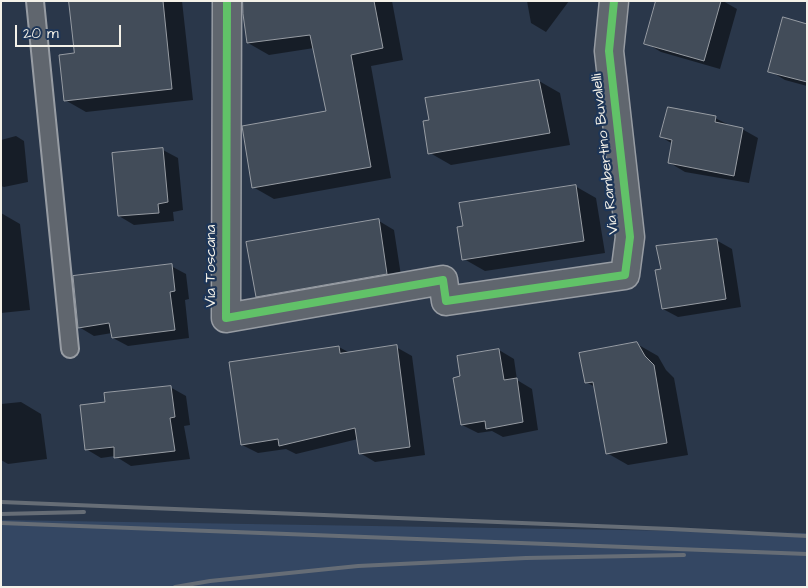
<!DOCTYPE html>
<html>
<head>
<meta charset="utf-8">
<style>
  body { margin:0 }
  #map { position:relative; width:808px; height:588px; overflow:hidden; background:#2a374a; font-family:"Architects Daughter",sans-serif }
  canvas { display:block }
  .frame { position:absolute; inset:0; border:2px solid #f4f1e8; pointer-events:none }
  .scale { position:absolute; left:15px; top:25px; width:106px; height:22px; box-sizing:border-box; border:2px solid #f4f1e8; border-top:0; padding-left:6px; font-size:15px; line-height:18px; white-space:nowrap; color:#f4f1e8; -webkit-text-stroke:4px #1d3557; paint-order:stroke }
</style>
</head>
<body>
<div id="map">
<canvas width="808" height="588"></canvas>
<div class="frame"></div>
<div class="scale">20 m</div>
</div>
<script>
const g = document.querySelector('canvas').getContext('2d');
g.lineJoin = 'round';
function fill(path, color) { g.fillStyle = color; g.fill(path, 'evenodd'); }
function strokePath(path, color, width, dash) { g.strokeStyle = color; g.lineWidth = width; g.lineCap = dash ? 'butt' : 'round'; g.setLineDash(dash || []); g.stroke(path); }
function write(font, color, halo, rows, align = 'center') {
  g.font = font + ' "Architects Daughter",sans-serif'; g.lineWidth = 4.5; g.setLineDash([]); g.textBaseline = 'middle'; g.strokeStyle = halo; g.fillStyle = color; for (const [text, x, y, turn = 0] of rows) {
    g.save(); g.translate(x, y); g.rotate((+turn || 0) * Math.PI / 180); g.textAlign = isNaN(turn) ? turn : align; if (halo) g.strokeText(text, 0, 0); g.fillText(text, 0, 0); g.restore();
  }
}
const green = new Path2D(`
  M1 520 807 533V587H1Z`);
const shadow = new Path2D(`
  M70 1H182L193 100 86 112 65 100 76 54Z
  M244 1H392L403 60 371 66 391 178 274 199 253 187 328 112 314 48 269 55 248 43Z
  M527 1H569L546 32 531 23Z
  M658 1H723L737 9 720 69 661 52 646 43Z
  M807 25V86L785 80 770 71Z
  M539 81 560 93 570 145 451 165 430 153Z
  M715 118 731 126 742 129 758 138 749 183 685 172 670 163 673 144 661 137Z
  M16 136 24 141 28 182 4 187 1 186V140Z
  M163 150 178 158 183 210 173 212 174 221 134 225 119 216Z
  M575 186 596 198 605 253 485 271 464 259Z
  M1 213 20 224 30 310 1 313Z
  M379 221 394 230 402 282 272 305 257 296Z
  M716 240 732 249 741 307 678 317 663 309 662 270Z
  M171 266 186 274 189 299 185 300 189 338 128 346 113 338 112 333 94 336 79 327Z
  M637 344 658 356 666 370 674 378 688 455 628 465 607 453 595 387 586 382Z
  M339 347 350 353 396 347 412 356 425 455 375 462 360 453 358 439 296 454 286 449 258 453 242 445 230 363Z
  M499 350 514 359 517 380 532 389 538 430 503 437 492 431 478 433 462 425V377Z
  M170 387 186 396 190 425 184 426 190 459 131 466 115 456 101 458 86 449 106 403Z
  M21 402 41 414 47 459 8 464 1 460V404Z`);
const building = new Path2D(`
  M69 1H163L172 89 64 101 59 55 74 53Z
  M243 1H374L383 48 351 55 371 167 252 188 242 126 326 111 310 35 247 43 243 14Z
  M656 1H721L704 61 644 44Z
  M783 17 807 24V82L768 72Z
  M539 80 550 133 428 154 423 121 429 120 425 98Z
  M668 107 716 116 715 122 743 128 734 176 668 163 672 140 660 137Z
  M163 148 168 202 158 204 159 213 118 216 112 153Z
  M576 185 584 241 462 260 457 227 463 226 459 203Z
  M379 219 387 274 256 297 246 242Z
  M717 239 726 299 662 309 655 270 661 269 656 246Z
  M172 264 175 291 170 292 175 330 112 338 109 323 78 328 73 276Z
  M637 342 645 356 654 365 667 443 606 454 593 382 585 383 579 353Z
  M397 345 410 447 359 454 355 428 279 446 278 439 241 445 229 362 339 346 340 353Z
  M499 349 504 380 517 378 523 422 486 429 485 421 461 425 453 378 460 376 457 356Z
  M171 386 175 417 170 418 175 451 114 458V447L85 450 80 405 105 402 104 393Z`);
const lane = new Path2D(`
  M35 1 70 349`);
const street = new Path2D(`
  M227 1 226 318 443 280 446 301 625 275 630 237 609 51 614 1`);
const rail = new Path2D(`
  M1 502 671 529 807 536
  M1 514 84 512
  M1 523 807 554
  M175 587 210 581 358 566 526 558 684 555`);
const cycleway = new Path2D(`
  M227 1 226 318 443 280 446 301 625 275 630 237 609 51 614 1`);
const streetNames = [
  ["Via Rambertino Buvalelli",606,154,-96],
  ["Via Toscana",212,266,-90]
];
fill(green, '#344763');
fill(shadow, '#0007');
fill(building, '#424c59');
strokePath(building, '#979ca3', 1);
strokePath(lane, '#979ca3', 20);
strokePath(street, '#979ca3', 31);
strokePath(lane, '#60666e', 16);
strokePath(street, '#60666e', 28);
strokePath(rail, '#666d76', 4);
strokePath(cycleway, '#61c268', 8);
write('15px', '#f4f1e8', '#1d3557', streetNames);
</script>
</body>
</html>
